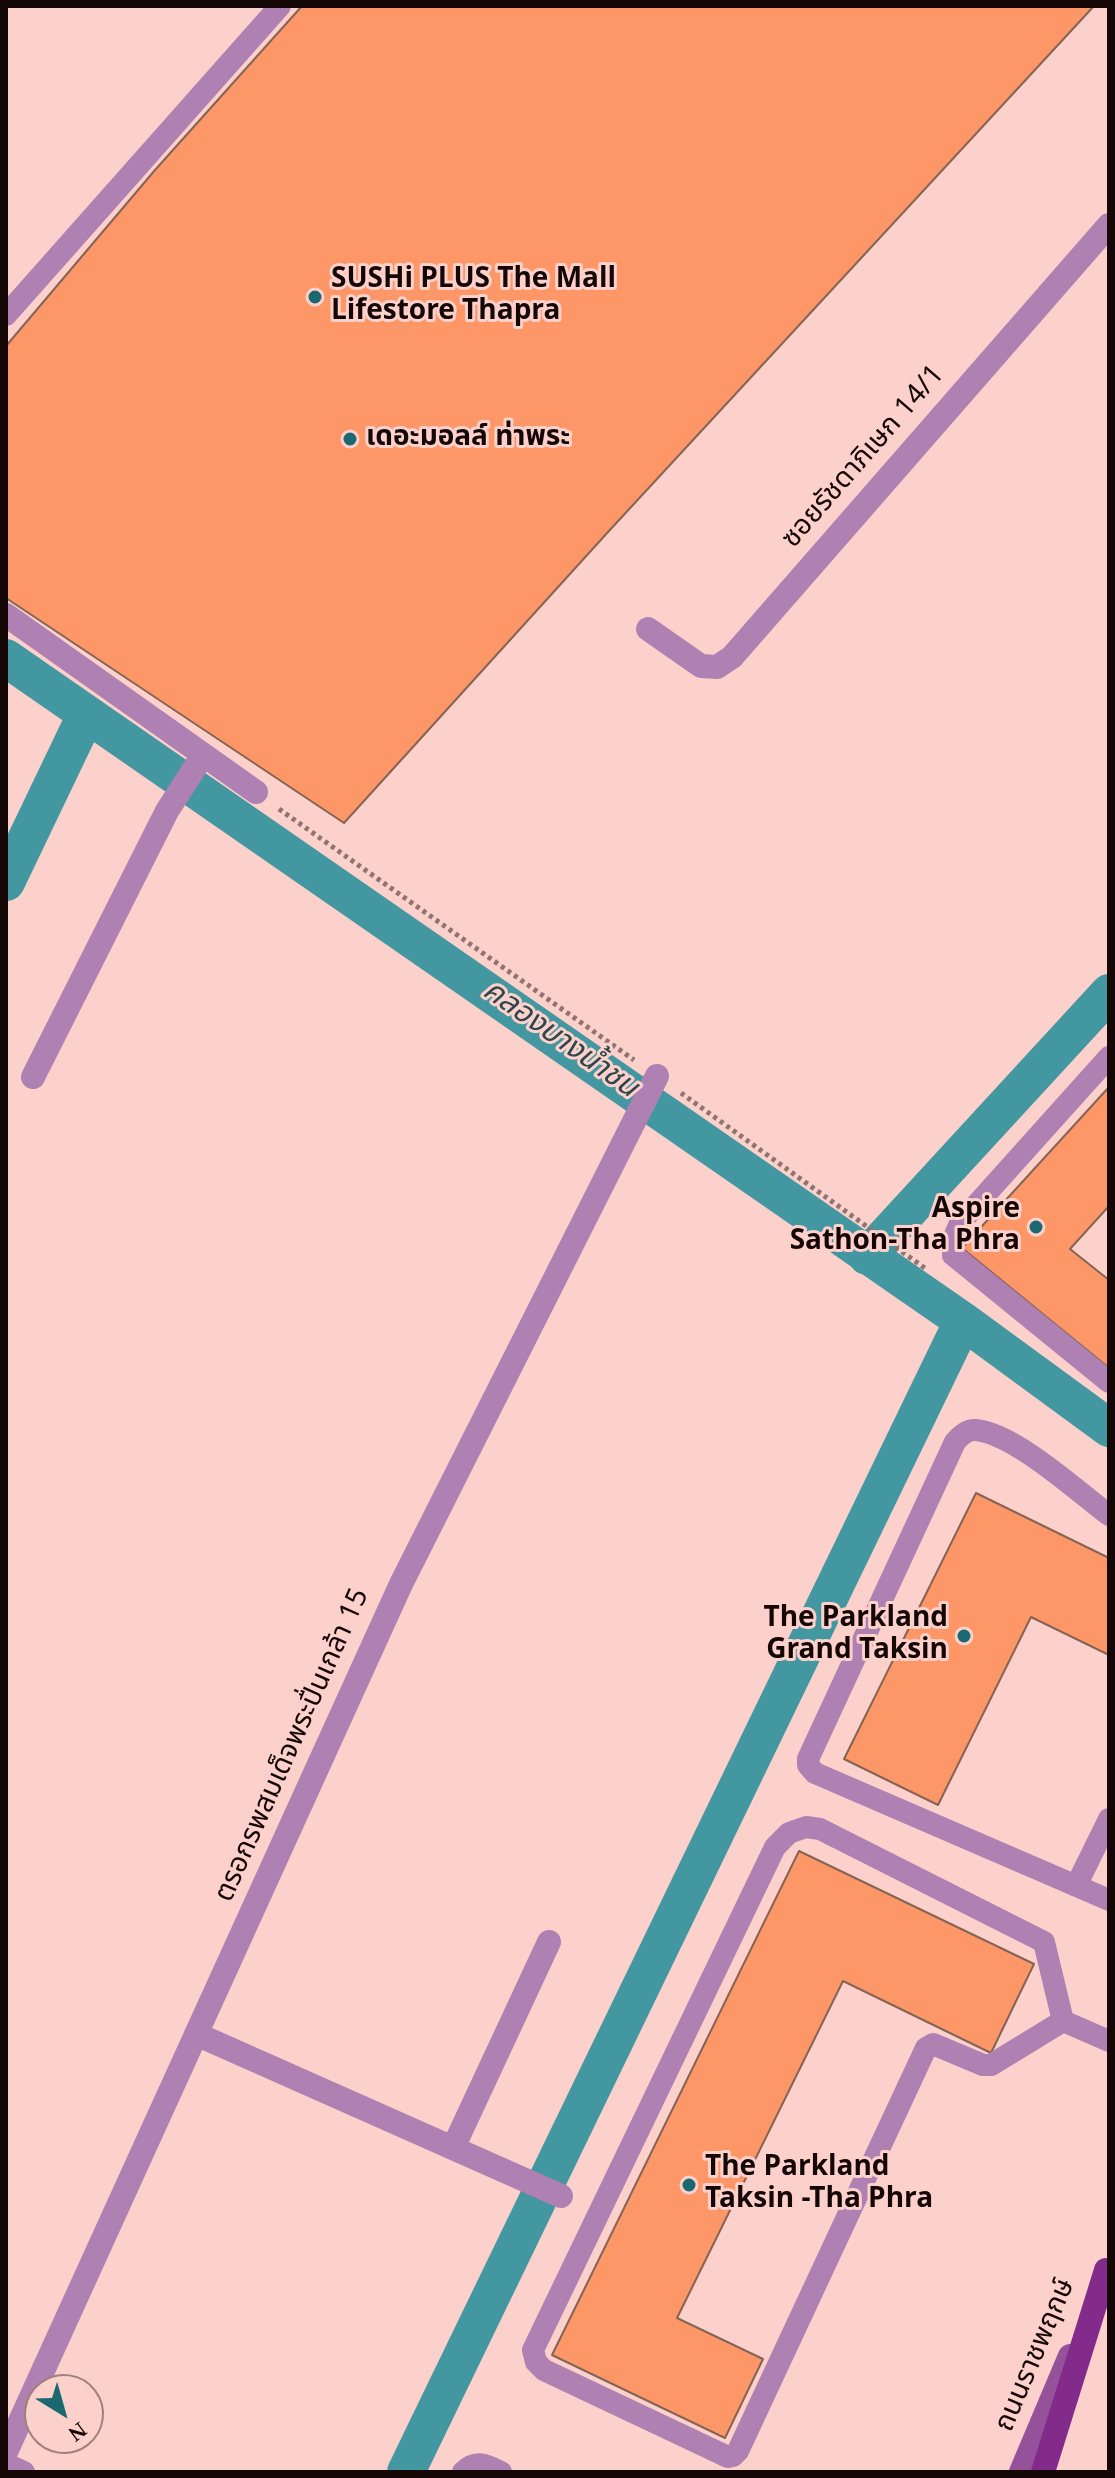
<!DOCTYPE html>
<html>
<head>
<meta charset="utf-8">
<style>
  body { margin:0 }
  #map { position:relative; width:1115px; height:2478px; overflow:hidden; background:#fcd0cb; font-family:Georgia,serif }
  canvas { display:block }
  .frame { position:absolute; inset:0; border:8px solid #150706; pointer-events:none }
  .north { position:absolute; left:24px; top:2374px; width:80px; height:80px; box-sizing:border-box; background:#fcd0cb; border:2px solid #a0807c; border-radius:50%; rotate:143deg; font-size:22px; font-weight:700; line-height:32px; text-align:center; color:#150706 }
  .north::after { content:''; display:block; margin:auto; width:28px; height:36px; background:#1c6870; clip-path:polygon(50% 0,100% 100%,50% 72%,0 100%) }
</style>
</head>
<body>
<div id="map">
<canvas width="1115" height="2478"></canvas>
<div class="frame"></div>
<div class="north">N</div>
</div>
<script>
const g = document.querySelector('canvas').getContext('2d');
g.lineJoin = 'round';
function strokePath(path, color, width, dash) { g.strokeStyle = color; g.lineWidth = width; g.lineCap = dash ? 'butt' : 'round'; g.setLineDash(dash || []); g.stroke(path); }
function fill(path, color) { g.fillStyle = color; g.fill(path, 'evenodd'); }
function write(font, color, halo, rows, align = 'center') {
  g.font = font + ' Georgia,"Noto Sans Thai",serif'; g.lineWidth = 6; g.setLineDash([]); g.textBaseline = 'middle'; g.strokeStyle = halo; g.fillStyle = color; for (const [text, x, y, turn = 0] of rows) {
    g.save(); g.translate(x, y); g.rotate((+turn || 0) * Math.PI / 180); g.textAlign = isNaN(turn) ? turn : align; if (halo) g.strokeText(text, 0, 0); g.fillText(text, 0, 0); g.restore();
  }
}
const canal = new Path2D(`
  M6 658 963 1321 1109 1428
  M6 882 86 715
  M867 1256 1109 993
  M406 2472 963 1321`);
const building = new Path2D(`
  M302 6H1094L608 532 344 823 6 598V346L155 170Z
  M1109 1087V1206L1070 1249 1109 1280V1368L962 1248Z
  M976 1493 1109 1558V1655L1031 1617 938 1805 844 1759Z
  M799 1851 1034 1964 991 2053 843 1981 677 2318 763 2359 725 2438 552 2355Z`);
const path = new Path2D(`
  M279 809 634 1060
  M681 1093 926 1269`);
const lane = new Path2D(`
  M6 315 280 6
  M1109 1057 960 1223 954 1237 953 1255 1109 1382
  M1109 1515C1077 1491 1015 1434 976 1430 967 1429 960 1436 955 1442L808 1759V1765L815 1773 1109 1900
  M806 1827 820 1829 1044 1942 1063 2021 991 2065H983L933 2044 926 2048 738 2451 733 2456 728 2457 544 2370 536 2362 533 2350 775 1847 789 1833Z
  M1076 1886 1109 1819
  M1063 2021 1109 2041
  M6 2464 24 2472
  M463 2472C476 2459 487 2465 501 2472`);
const street = new Path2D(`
  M6 615 256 792
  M648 629 701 666 717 667 732 657 1109 225
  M33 1077 167 811 203 755
  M196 2034 561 2196
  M453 2148 549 1942
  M6 2452 401 1584 657 1076`);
const secondary = new Path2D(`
  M1021 2472 1070 2356`);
const primary = new Path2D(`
  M1043 2472 1106 2270`);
const markers = [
  [315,297,8,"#1c6870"],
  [350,439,8,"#1c6870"],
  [1036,1227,8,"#1c6870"],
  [964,1636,8,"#1c6870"],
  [689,2185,8,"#1c6870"]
];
const poiNames = [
  ["SUSHi PLUS The Mall",331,281],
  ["Lifestore Thapra",331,313],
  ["เดอะมอลล์ ท่าพระ",366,439],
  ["Aspire",1020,1211,"right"],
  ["Sathon-Tha Phra",1020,1243,"right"],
  ["The Parkland",948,1620,"right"],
  ["Grand Taksin",948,1652,"right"],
  ["The Parkland",705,2169],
  ["Taksin -Tha Phra",705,2201]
];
const streetNames = [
  ["ซอยรัชดาภิเษก 14/1",865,458,-49],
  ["ตรอกรพสมเด็จพระปื่นเกล้า 15",294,1746,-66],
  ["ถนนราชพฤกษ์",1037,2356,-67]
];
const waterNames = [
  ["คลองบางน้ำชน",559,1041,35]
];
strokePath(canal, '#4297a0', 38);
fill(building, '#fd9768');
strokePath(building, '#866455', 2);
strokePath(path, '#917370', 5, [4, 4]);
strokePath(lane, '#af80b2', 22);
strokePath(street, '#af80b2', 24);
strokePath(secondary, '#96519b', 24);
strokePath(primary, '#832b8a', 24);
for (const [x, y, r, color] of markers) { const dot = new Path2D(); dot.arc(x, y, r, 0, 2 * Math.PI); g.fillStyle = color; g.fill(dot); strokePath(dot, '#fcd0cb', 3); }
write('bold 28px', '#150706', '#fcd0cb', poiNames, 'left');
write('28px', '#150706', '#fcd0cb', streetNames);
write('italic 30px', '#2c474b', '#fcd0cb', waterNames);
</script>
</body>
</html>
